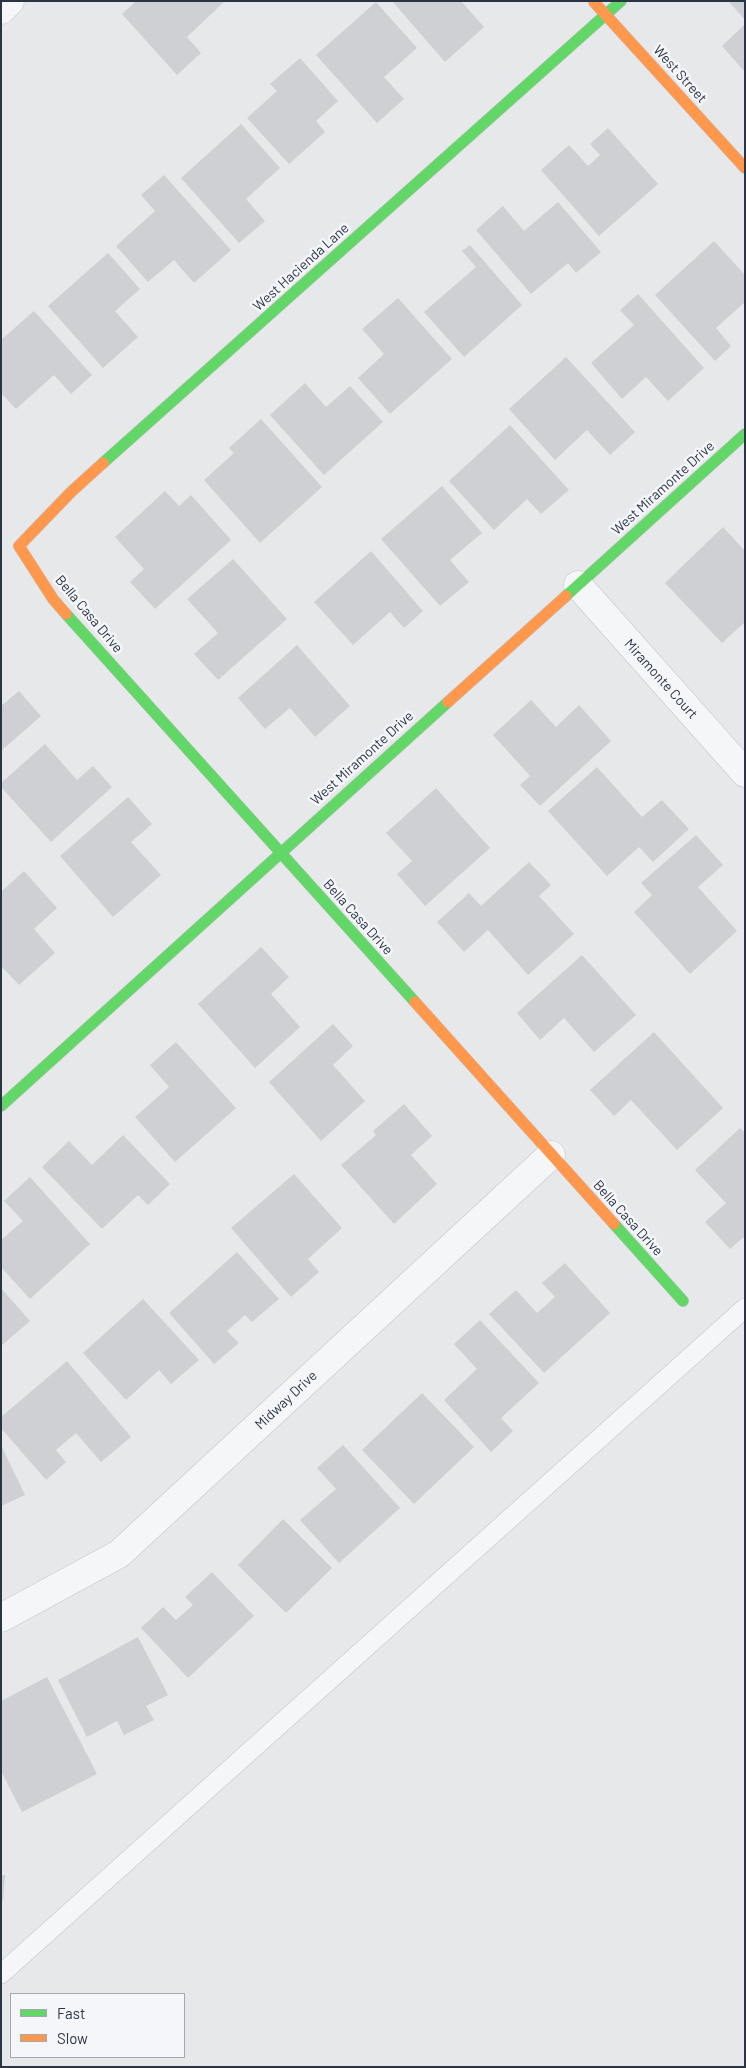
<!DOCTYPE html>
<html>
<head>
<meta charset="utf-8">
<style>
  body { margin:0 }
  #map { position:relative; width:746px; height:2068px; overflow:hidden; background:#e6e8ea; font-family:Barlow,sans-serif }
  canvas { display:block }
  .frame { position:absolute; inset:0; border:2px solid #2b3445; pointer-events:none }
  .legend { position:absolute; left:10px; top:1993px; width:175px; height:65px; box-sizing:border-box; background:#f4f6f9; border:1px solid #a4a8b1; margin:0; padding:6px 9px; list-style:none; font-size:15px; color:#2b3445 }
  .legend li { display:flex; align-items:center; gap:10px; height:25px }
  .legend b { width:25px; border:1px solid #a4a8b1 }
</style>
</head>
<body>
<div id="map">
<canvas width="746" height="2068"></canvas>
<div class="frame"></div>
<ul class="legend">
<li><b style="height:6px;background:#63d668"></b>Fast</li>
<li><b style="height:6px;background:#ff974d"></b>Slow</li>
</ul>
</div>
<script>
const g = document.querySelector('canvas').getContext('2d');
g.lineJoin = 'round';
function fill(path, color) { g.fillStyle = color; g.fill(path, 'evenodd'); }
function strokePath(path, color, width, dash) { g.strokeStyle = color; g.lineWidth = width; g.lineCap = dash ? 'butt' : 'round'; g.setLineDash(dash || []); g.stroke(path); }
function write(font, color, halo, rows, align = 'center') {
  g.font = font + ' Barlow,sans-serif'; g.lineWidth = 5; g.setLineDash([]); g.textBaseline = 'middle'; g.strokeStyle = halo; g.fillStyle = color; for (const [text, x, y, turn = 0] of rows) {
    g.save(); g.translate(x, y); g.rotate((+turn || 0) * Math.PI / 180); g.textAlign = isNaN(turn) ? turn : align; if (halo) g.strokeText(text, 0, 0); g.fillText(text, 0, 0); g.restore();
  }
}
const building = new Path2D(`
  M136 1H225L187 37 201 53 177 75 122 14Z
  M392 1H461L484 27 445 62Z
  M732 1H745V20L730 3Z
  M376 2 417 48 384 77 404 99 377 123 316 55Z
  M745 24V72L722 46Z
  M300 58 338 101 316 121 325 132 289 164 247 118 277 91 270 84Z
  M241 124 280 168 246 199 265 221 239 243 181 178Z
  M608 128 658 184 599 236 541 170 569 145 588 166 600 155 590 144Z
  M164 175 231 250 194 283 174 260 148 282 116 246 155 211 141 195Z
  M558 202 601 252 576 273 568 263 531 294 476 230 503 206 524 231Z
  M714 241 745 275V302L716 328 731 346 715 361 655 295Z
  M470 245 522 305 464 357 424 312 476 267 462 251Z
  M108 253 140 289 115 311 138 337 103 368 48 306Z
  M638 294 704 368 668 401 646 377 622 399 591 363 634 325 620 310Z
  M398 298 452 359 390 414 358 378 384 354 362 329Z
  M34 311 92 375 71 394 54 375 16 409 1 393V340Z
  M566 357 635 432 610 455 587 430 555 460 509 409Z
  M305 383 326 407 350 386 383 422 324 475 270 415Z
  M261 419 322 487 260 543 204 480 234 453 229 448Z
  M510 425 569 490 541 514 527 499 494 530 449 481Z
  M442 486 482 533 450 560 469 582 440 606 381 539Z
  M165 491 179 506 191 495 231 540 155 609 130 582 144 569 115 537Z
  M723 527 745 551V622L722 643 665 583Z
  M371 551 423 611 404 628 390 612 353 645 314 602Z
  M233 559 287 619 218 680 194 654 218 633 187 599Z
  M297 645 350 706 315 737 290 708 265 729 238 698Z
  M19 691 41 716 1 751V706Z
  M531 700 556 727 579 705 611 741 540 806 520 785 530 776 493 735Z
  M45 744 77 780 93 766 112 787 51 842 1 787V783Z
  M597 767 642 817 662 800 689 829 653 862 639 847 607 876 548 811Z
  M436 788 490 848 425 906 397 874 412 861 386 833Z
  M128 797 152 824 131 842 161 875 113 917 60 856Z
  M696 835 723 865 698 887 737 931 690 974 634 912 652 895 641 883Z
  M529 862 551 885 539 896 574 934 528 975 488 930 464 952 437 922 469 893 481 906Z
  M24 871 57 908 34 929 55 953 19 985 1 966V892Z
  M261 947 289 977 271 994 300 1027 255 1068 198 1004Z
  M582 955 636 1015 594 1052 564 1018 540 1040 517 1013Z
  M333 1024 353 1046 333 1065 365 1101 321 1141 269 1082Z
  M654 1032 723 1108 677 1150 631 1100 614 1116 590 1090Z
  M176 1042 236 1108 175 1162 135 1117 169 1087 150 1065Z
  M404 1104 432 1136 411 1155 437 1184 394 1224 341 1165 376 1135 373 1131Z
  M740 1128 745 1133V1236L730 1249 705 1222 726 1203 695 1170Z
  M123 1135 170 1184 148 1205 138 1195 102 1229 42 1167 69 1141 92 1165Z
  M294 1174 342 1228 308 1259 319 1272 291 1297 231 1228Z
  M30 1177 90 1244 30 1299 1 1267V1240L23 1221 4 1201Z
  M237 1252 279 1299 252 1322 245 1315 227 1331 239 1343 214 1364 169 1313Z
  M565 1263 610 1313 544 1373 489 1314 516 1290 537 1313 555 1297 542 1283Z
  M1 1288 30 1321 1 1346Z
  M143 1299 199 1360 171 1384 159 1370 126 1400 83 1353Z
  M480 1320 539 1383 501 1418 513 1431 491 1452 444 1400 477 1369 454 1344Z
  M67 1361 131 1437 101 1462 76 1433 56 1450 66 1462 46 1480 1 1428V1417Z
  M422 1393 474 1447 414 1504 362 1450Z
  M1 1445 25 1495 1 1506Z
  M343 1445 400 1508 339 1563 300 1520 336 1489 317 1468Z
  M283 1519 332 1568 286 1613 238 1565Z
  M212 1572 254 1616 188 1678 141 1628 163 1607 176 1620 193 1605 185 1597Z
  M138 1637 168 1695 146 1706 154 1720 124 1735 117 1721 87 1737 58 1680Z
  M47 1677 97 1774 22 1812 1 1771V1701Z
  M1 1875H5L3 1901H1Z`);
const lane = new Path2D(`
  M1 1974 745 1308`);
const street = new Path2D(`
  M1 10 10 1
  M578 585 745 773
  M1 1618 119 1554 551 1155`);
const fast = new Path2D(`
  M103 463 621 1
  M566 596 745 434
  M66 614 415 1002
  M1 1106 448 702
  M614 1224 683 1301`);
const slow = new Path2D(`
  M594 2 745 168
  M66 614 53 599 19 546 71 492 103 463
  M448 702 566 596
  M415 1002 614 1224`);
const streetNames = [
  ["West Street",680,74,48],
  ["West Hacienda Lane",301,267,-42],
  ["West Miramonte Drive",663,488,-42],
  ["Bella Casa Drive",89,614,50],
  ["Miramonte Court",661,679,48],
  ["West Miramonte Drive",362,758,-42],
  ["Bella Casa Drive",358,917,48],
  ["Bella Casa Drive",628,1218,48],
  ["Midway Drive",286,1400,-43]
];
fill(building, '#ced0d3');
strokePath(lane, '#c4c6c8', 20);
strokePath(street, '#c4c6c8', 29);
strokePath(fast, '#c4c6c8', 12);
strokePath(slow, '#c4c6c8', 12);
strokePath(lane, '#f5f6f7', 19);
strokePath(street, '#f5f6f7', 28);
strokePath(fast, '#63d668', 11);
strokePath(slow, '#ff974d', 11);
write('14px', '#2b3445', '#f4f6f9', streetNames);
</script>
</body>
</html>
